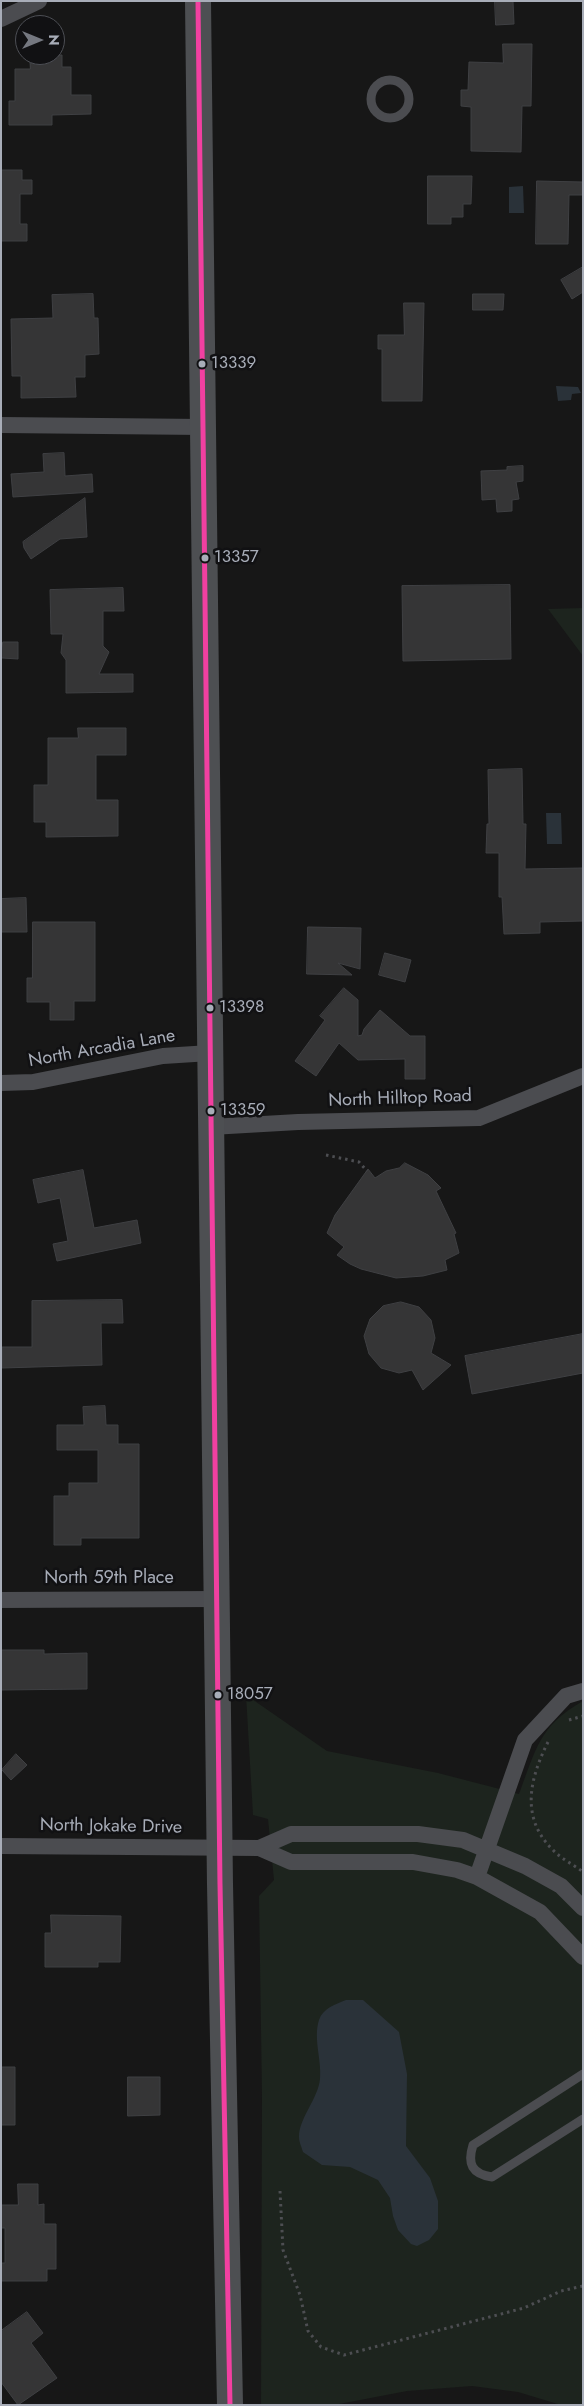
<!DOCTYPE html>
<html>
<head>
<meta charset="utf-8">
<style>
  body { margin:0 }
  #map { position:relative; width:584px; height:2406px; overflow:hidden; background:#171717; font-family:Jost,sans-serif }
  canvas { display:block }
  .frame { position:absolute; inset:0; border:2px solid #a8adb8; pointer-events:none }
  .north { position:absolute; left:15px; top:15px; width:50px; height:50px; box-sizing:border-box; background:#111113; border:1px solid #4d4f55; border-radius:50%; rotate:90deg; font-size:14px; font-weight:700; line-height:20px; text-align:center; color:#a8adb8 }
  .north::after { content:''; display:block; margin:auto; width:18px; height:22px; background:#757880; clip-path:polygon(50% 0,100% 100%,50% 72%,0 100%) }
</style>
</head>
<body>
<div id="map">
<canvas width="584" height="2406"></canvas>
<div class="frame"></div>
<div class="north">N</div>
</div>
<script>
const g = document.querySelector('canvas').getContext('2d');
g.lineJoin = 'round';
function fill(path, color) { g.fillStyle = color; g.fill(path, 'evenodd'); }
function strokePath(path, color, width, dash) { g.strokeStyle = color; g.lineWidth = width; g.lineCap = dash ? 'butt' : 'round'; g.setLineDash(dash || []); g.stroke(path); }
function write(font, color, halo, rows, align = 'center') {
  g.font = font + ' Jost,sans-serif'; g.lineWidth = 5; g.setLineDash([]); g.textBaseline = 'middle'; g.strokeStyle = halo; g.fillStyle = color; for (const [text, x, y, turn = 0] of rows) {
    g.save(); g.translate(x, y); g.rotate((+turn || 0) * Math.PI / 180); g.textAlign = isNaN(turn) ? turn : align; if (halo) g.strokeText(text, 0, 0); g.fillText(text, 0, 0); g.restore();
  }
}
const green = new Path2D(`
  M583 608V656L548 609Z
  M246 1695 327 1751 438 1773 519 1794C536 1749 539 1726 583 1701V2405H561L518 2392 472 2386 407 2391 334 2405H261L262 2096 259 1896 274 1880 268 1819 253 1815Z`);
const water = new Path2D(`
  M523 186 524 213H509V187Z
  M556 386 578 387 581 393 572 394 571 400 558 401Z
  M546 813H561L562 844H547Z
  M346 2000H363L399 2032 407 2074 406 2146 430 2178 438 2201V2229L429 2240 417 2246 411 2244 398 2230 393 2216 390 2198 378 2180 350 2167 322 2165 303 2152C302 2148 299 2142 299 2137 299 2118 318 2099 320 2079 322 2060 313 2039 319 2020 323 2008 336 2004 346 2000Z`);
const building = new Path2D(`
  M495 1H513L514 24 496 25Z
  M503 44H532L531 106H522L521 152 471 151V107L461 106V90H468L469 62 503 63Z
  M30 55H62V67H71V95H91V114L52 115V125H9V101H15V69H30Z
  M1 170H22V180H32V194H20V224H27V241H1Z
  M428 176H472L471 204H463V217H451V224H428Z
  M537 181 583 182V195H569L568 244H536Z
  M583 267V292L572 299 561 280Z
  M93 294 94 318H98L99 354 85 355V377H75L76 397 21 398V376H12L11 319 53 318 52 295Z
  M473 294H504L503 310H473Z
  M404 303H424L422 401H382V349H378V335H404Z
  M64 453 65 476 92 474 93 492 13 497 11 474 44 472 43 454Z
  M523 466V481L516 482 519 499 512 500V511L497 512 496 499 482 500 481 471 507 470V467Z
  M85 498 87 537 60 539 31 559 24 548 23 542Z
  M510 585 511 659 403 661 402 586Z
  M123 588 124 611H103V646L109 652 99 674H133V692L66 693V660L61 653 63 634H51L50 590Z
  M3 642H18V659L2 658Z
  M78 728H126V755H96V800H118V836L46 837V822H34V785H48V738H78Z
  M522 769 523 824H526L525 869 583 868V921L540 922V933L504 934 502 897H499V853H486L487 824H489L488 770Z
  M26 898 27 932H1V899Z
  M33 922H95V1001H74V1020H50V1002H27V978H32Z
  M308 927 361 928 360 969 338 963 352 975 307 974Z
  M385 953 411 960 405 982 379 975Z
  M344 988 358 1000V1036L362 1035 364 1029 380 1010 410 1036H425V1079H405V1059L358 1060 339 1043 316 1076 295 1061 325 1020 320 1016Z
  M405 1163 428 1175 441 1188 436 1191 456 1233 454 1234 459 1253 445 1260 447 1270 423 1276 396 1278 361 1269 350 1264 337 1255 344 1247 327 1233 335 1215 368 1169 375 1178 386 1171 399 1168Z
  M83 1170 94 1228 137 1220 141 1243 57 1261 53 1244 68 1241 60 1198 38 1203 33 1180Z
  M122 1300 123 1323H101L102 1365 2 1368V1347H32V1301Z
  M401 1302 419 1307 431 1320 435 1338 431 1353 451 1365 423 1390 412 1370 399 1373 381 1368 369 1354 364 1336 370 1319 383 1306Z
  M583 1334V1373L472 1394 465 1356Z
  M105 1406 106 1425H118V1444H139V1538H81V1545H54V1496H69V1483H98V1450H57V1425H84L83 1407Z
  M1 1650H44V1654L87 1653V1689L1 1690Z
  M16 1754 27 1765 11 1780 2 1770Z
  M51 1915 121 1916 120 1962H98V1967H45V1933H51Z
  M1 2067H15V2125H1Z
  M128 2077H160V2115L128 2116Z
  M18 2184H38V2205L44 2204V2224H56V2269H47V2281H1V2263H5V2228H1V2205H18Z
  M27 2312 43 2333 31 2343 57 2378 18 2405 1 2382V2331Z`);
const path = new Path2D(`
  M326 1155 359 1162 367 1171
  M569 1720 583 1716
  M548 1742C530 1778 520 1817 552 1849 561 1859 573 1864 583 1872
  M280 2191 283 2250 300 2295 308 2331 321 2347 344 2355 524 2308 561 2291 583 2286`);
const lane = new Path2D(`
  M371 99a19 19 0 1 1 38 0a19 19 0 1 1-38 0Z
  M583 2074 473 2145C467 2164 472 2174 492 2177L583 2119`);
const street = new Path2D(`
  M1 19 39 1
  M1 425 203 427
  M1 1083 33 1082 163 1056 210 1053
  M211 1127 298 1122 479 1118 583 1076
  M1 1600 217 1599
  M1 1846 259 1848 291 1862H413L457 1870 477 1877 540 1912 583 1957
  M259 1848 291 1834H418L463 1840 525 1866 561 1886 583 1908
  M477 1877 525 1740 566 1696 583 1691`);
const primary = new Path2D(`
  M198 1 220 1884 230 2405`);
const bus1 = new Path2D(`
  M198 1 220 1884 230 2405`);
const markers = [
  [202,364,4.5,"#a8adb8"],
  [205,558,4.5,"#a8adb8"],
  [210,1008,4.5,"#a8adb8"],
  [211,1111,4.5,"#a8adb8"],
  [218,1695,4.5,"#a8adb8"]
];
const busNames = [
  ["13339",211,364],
  ["13357",214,558],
  ["13398",219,1008],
  ["13359",220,1111],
  ["18057",227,1695]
];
const streetNames = [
  ["North Arcadia Lane",102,1049,-10],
  ["North Hilltop Road",400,1099,-2],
  ["North 59th Place",109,1579],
  ["North Jokake Drive",111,1827,1]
];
fill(green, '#1d241e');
fill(water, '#2a3239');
fill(building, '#353536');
strokePath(building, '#3f4043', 1);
strokePath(path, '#4d4e52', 3, [2.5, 4]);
strokePath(lane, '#4b4c50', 9);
strokePath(street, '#4b4c50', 16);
strokePath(primary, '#4d4f52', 26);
strokePath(bus1, '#f240a1', 5);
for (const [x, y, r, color] of markers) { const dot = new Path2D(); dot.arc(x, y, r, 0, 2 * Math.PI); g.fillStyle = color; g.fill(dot); strokePath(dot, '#111113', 2); }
write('17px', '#a8adb8', '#111113', busNames, 'left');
write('18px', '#a8adb8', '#111113', streetNames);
</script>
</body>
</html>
